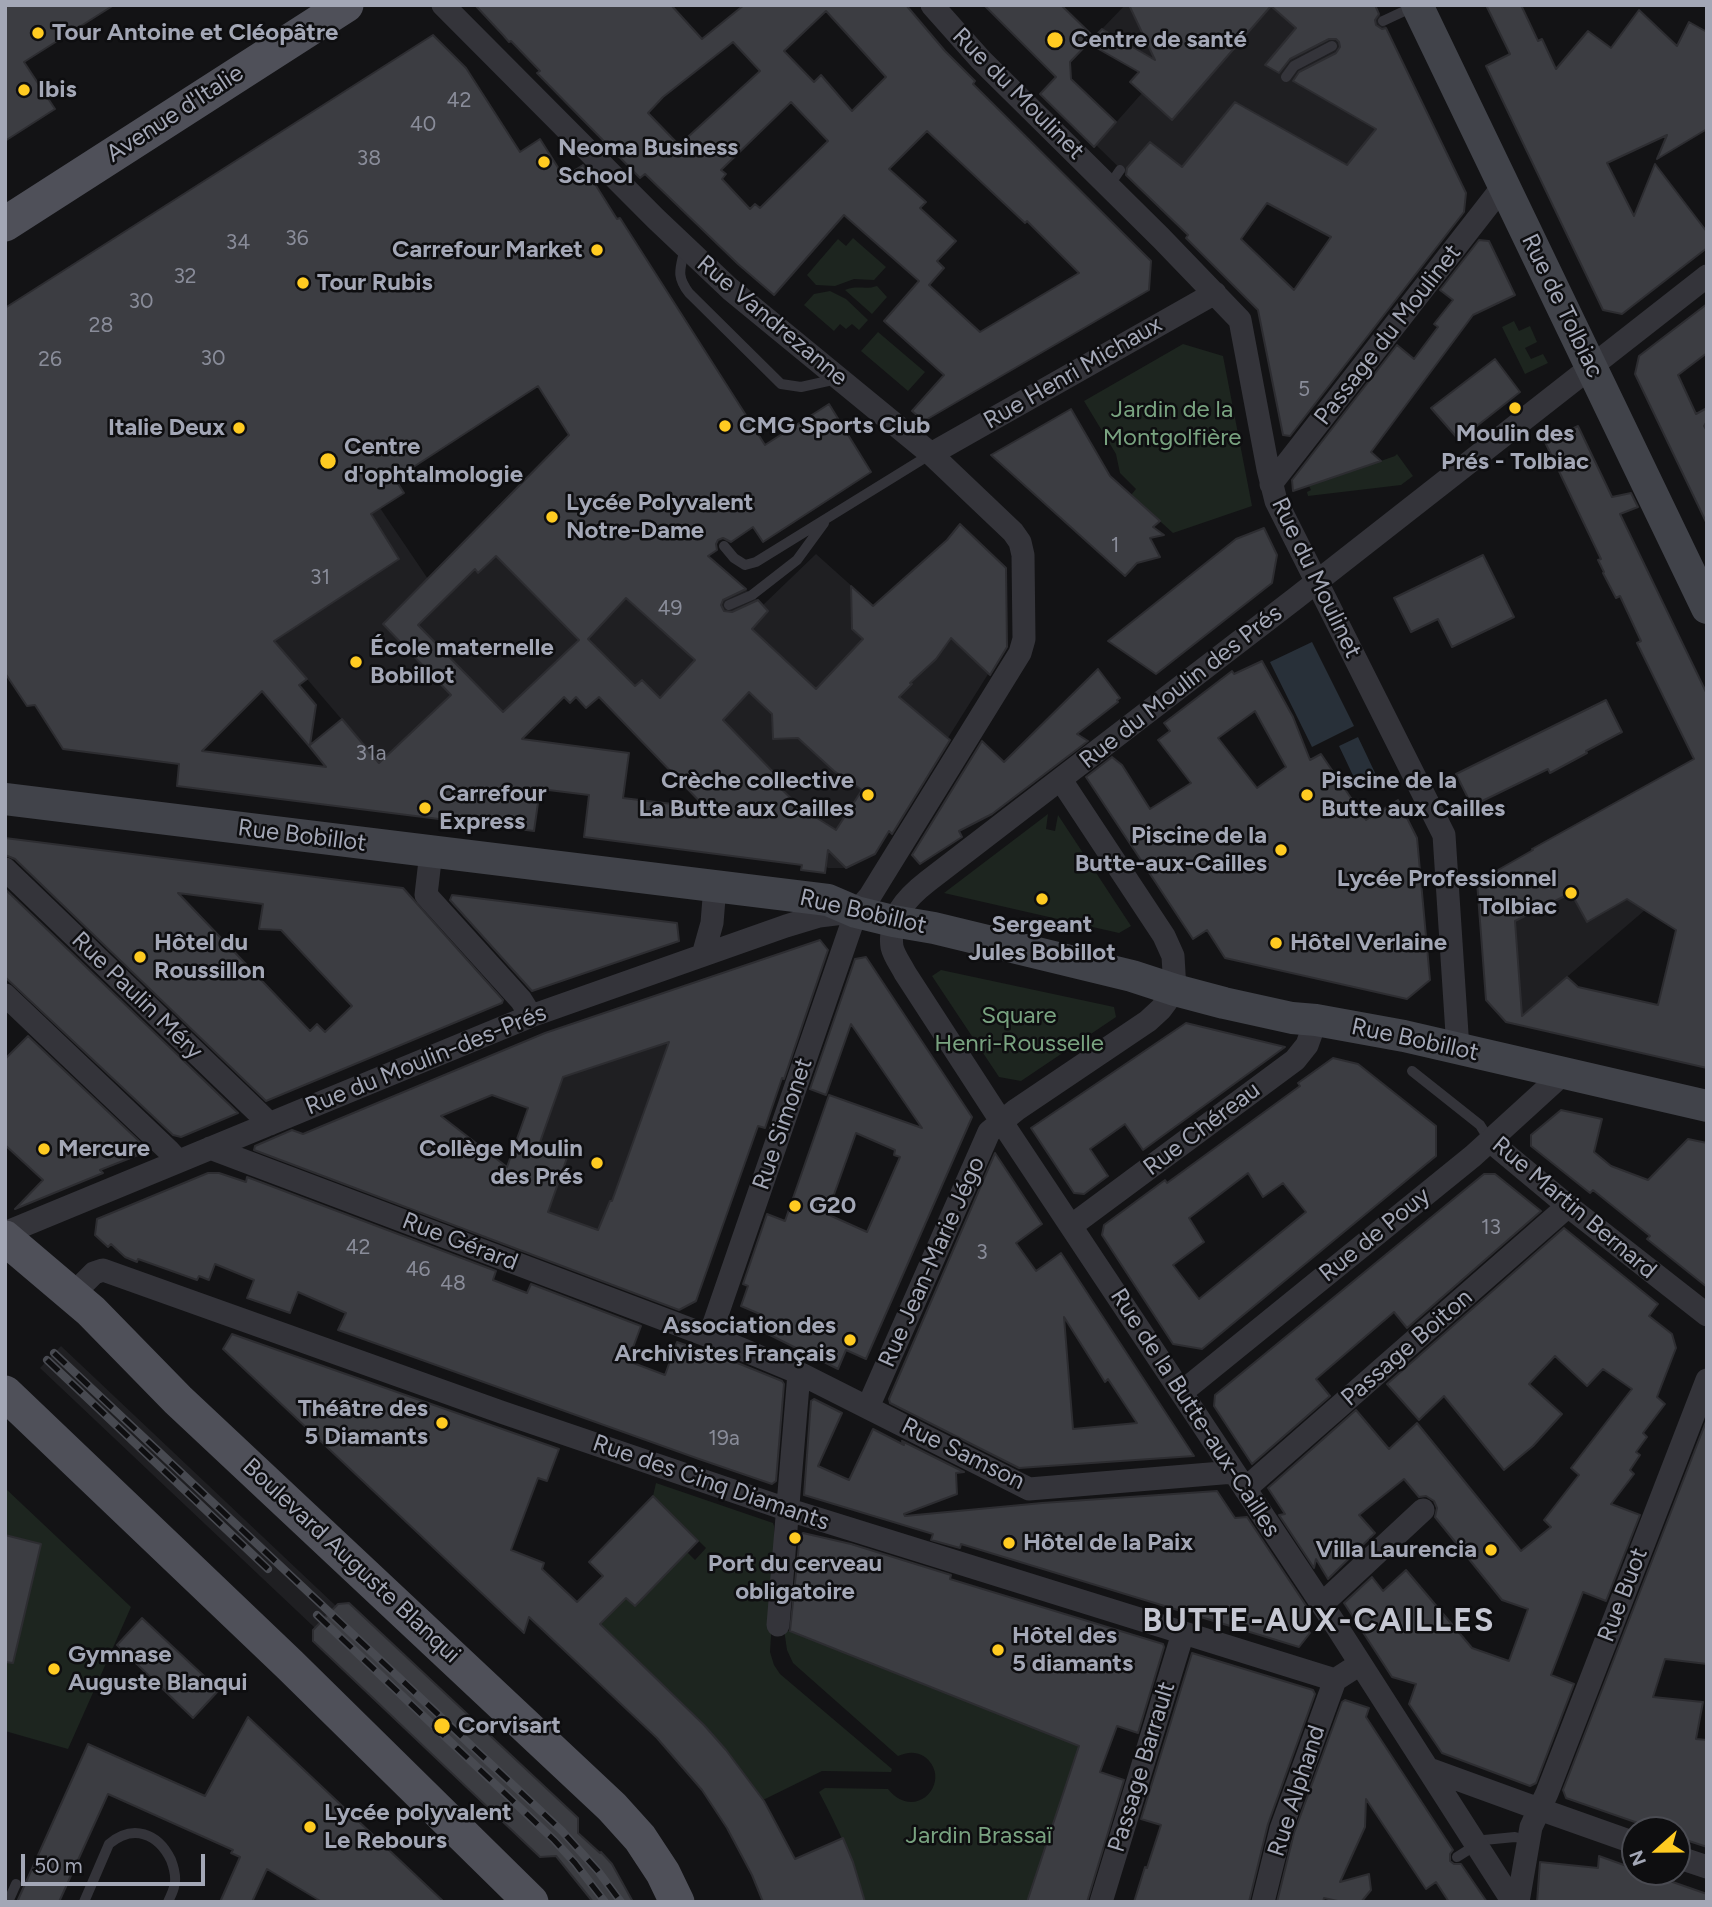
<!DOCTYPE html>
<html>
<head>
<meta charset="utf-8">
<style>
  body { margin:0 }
  #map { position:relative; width:1712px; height:1907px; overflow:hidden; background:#131315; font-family:Figtree,sans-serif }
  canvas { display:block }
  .frame { position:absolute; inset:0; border:7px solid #a3a7b6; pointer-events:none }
  .north { position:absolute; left:1621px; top:1816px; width:70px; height:70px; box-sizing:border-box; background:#0e0e10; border:2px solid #4a4b52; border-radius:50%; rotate:249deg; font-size:19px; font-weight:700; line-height:28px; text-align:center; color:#a3a7b6 }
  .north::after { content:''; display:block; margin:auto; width:24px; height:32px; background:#ffcb21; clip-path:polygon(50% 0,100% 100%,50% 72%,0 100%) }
  .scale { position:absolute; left:21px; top:1854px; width:184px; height:32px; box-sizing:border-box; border:4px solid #a3a7b6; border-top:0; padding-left:9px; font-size:21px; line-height:24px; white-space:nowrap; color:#a3a7b6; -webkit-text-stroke:5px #0e0e10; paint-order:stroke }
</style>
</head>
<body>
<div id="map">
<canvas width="1712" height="1907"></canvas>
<div class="frame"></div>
<div class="north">N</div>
<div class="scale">50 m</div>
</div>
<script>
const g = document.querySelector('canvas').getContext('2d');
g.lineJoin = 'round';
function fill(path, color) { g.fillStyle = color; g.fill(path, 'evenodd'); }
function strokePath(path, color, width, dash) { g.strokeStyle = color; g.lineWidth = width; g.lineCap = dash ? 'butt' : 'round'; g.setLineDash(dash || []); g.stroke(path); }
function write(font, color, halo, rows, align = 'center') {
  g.font = font + ' Figtree,sans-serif'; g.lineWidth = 5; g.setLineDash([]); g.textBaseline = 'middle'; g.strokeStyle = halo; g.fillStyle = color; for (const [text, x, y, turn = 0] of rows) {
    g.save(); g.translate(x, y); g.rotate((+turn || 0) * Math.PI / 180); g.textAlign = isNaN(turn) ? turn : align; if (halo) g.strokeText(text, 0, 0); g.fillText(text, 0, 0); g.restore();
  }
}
const built = new Path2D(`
  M1125 5H1375L1391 37 1296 82 1376 129 1347 165 1188 235 1096 145 1166 66 1102 29Z
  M571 432 763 605 816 554 874 606 943 545 960 524 1006 567 1007 644 875 854 808 813 801 821 846 868H828L668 720 606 657 508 752 379 763 265 630 241 597 380 508 428 579Z
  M1707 752V857L1513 1023 1486 1000 1477 882 1533 850 1532 849Z
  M676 989 700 1059 616 1286 503 1244 562 1081 545 1033Z
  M61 1346 336 1606 315 1628 40 1368Z`);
const green = new Path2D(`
  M853 238 886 267 874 280 854 279 835 286 816 285 807 275 838 239 846 246Z
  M877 286 887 297 872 314 845 290C856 285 866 290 877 286Z
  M830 291 846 299 868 320 859 330 852 324 846 329 840 324 834 331 804 305 814 294Z
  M1514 321 1519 331 1530 326 1537 342 1525 348 1531 359 1543 354 1548 363 1525 374 1502 327Z
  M878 332 925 372 908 391 861 351Z
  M1183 344 1223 356 1252 506 1173 533 1131 495 1136 489 1120 473 1116 454 1084 401Z
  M1397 454 1413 476 1401 485 1308 496 1307 492 1311 490 1309 486 1395 456Z
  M1048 814 1046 829 1055 831 1058 815 1131 926 1119 933 944 893Z
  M941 970 1114 1007 1116 1017 1021 1081 999 1077 932 976Z
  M656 1483 773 1523 774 1526V1538H777L770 1652 774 1665 780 1674 892 1769 891 1772 822 1771 763 1800 704 1724 600 1624 626 1598 635 1606 687 1552 695 1560 706 1548 653 1496Z
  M5 1488 131 1607 68 1749 5 1731Z
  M784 1629 1079 1746 1027 1902H865C854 1863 838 1828 819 1792L825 1788 888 1789C916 1824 954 1780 925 1757 916 1751 907 1752 898 1756L793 1663 787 1650Z`);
const water = new Path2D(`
  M1312 642 1354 726 1312 747 1270 662Z
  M1358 737 1377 777 1358 786 1339 746Z`);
const building = new Path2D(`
  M5 5H114L24 62 55 109 5 141Z
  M475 5H671L702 39 744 5H906L945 51 975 81 973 84 1151 261 1149 290 924 421 912 411 944 375 884 321 919 281 844 215 774 295 738 264 645 174 640 178 537 73 540 71 511 41 509 42 503 35ZM826 11 886 77 852 111 821 75 814 82 784 51ZM733 42 760 71 679 145 648 113 663 97ZM791 102 828 141 760 208 755 204 750 209 722 179 726 174 721 170ZM927 131 1025 223 1027 221 1079 273 980 332 929 285 944 268 937 261 956 241 920 208 926 202 889 169Z
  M984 5H1061L1094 37 1102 29 1155 60 1129 5H1375L1379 14 1375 20 1376 25 1382 29 1386 28 1466 193 1464 212 1290 436 1283 435 1258 310 1186 238 1188 235 1126 175 1127 168 1150 142 1182 167 1235 102 1347 165 1376 129 1293 81 1299 72 1336 53 1340 47 1339 42 1336 39H1329L1290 59 1279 73 1265 65 1296 28 1271 6 1172 120 1130 82 1139 72 1088 43 1093 38 1070 62 1071 79 1116 122 1094 147 1040 94 1056 77ZM1267 203 1331 237 1294 290 1241 239Z
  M1486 5H1521L1538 41 1542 39 1556 69 1588 31 1611 48 1639 10 1677 46 1689 22 1707 32V129L1657 159 1667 135 1607 163 1634 216 1655 164 1707 232V248L1622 314 1603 310 1486 66 1510 54Z
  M433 35 466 68 520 152 540 139 564 177 583 165 617 219 620 218 765 445 829 404 871 472 763 542 753 527 731 542 723 538 718 540 716 544 717 550 708 556 746 589 723 600 721 605 724 611 732 612 758 600 768 611 752 629 816 689 863 639 852 629 851 586 873 606 947 540 960 524 1006 568 1007 647 990 675 951 638 936 659 910 683 912 684 899 697 950 740 892 834 889 831 875 854 846 868 828 850 825 873 801 870 802 865 584 837 589 795 540 789 534 831 177 786 179 764 63 749 35 705 27 706 5 673V308ZM538 386 569 435 383 624 451 695 379 763 342 719 310 745 316 705 299 685 307 679 274 641 399 559 371 514 404 493 395 479ZM496 556 579 640 503 712 418 625 475 569 478 573ZM626 598 695 660 660 698 642 680 635 686 588 639ZM262 691 309 746 326 767 202 751ZM749 692 772 714 773 739 798 738 834 771 862 790 836 830 801 808 770 778 775 774 723 720ZM564 697 570 703 576 697 586 708 599 697 706 808 623 798 629 753 522 739Z
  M1479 240 1489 241 1515 295 1473 315 1371 452 1381 461 1293 491 1292 480 1397 345 1414 359 1438 327 1434 324 1453 300 1440 290Z
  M1707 304V353L1678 375 1696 414 1707 408V421L1704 426 1707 431V524L1635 374 1639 356Z
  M1495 359 1520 392 1459 440 1431 408Z
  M1071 409 1110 476 1160 521 1153 527 1164 535 1150 538 1160 557 1137 563 1125 576 991 455Z
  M1578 426 1612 497 1631 493 1638 507 1620 514 1707 694V1068L1506 1022 1486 1000 1477 882 1533 850 1532 849 1694 759 1637 643 1641 641 1620 596 1616 598 1603 573 1604 572 1598 560 1601 559 1545 442ZM1571 893 1587 922 1627 899 1676 930 1658 1005 1578 987 1567 977 1522 1016 1515 921Z
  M1264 528 1277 555 1272 583 1156 674 1108 641 1236 539Z
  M1483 555 1514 617 1452 647 1438 619 1411 632 1394 598Z
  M1262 661 1293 717 1310 760 1321 754 1366 820 1398 800 1417 838 1430 980 1407 999 1225 958 1207 930 1193 939 1086 777 1112 757 1122 765 1150 809 1191 783 1158 740 1170 731 1164 723 1232 671 1234 674ZM1255 711 1286 767 1257 788 1218 738Z
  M1098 669 1120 698 1117 700 1118 702 1077 734 1088 741 992 814 959 831 962 837 920 864 912 855 982 741 1004 762Z
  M1606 700 1622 732 1586 751 1587 753 1550 773 1548 769 1472 806 1456 774Z
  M5 838 403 888 503 1000 502 1003 266 1101 15 859 5 855ZM178 893 263 904 259 929 281 930 352 1006 325 1032 317 1024 310 1031Z
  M5 889 238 1113 181 1137 173 1135 5 977Z
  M452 895 677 923 679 941 532 991 450 900Z
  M820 940 828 950 784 1079 782 1078 765 1128 758 1126 696 1301 679 1310 254 1150 255 1146 292 1130 303 1134 545 1033ZM669 1042 612 1201H610L598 1230 548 1212 568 1155 539 1145 563 1077ZM492 1095 528 1108 507 1167 441 1116Z
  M866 957 972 1117 866 1359 846 1350 838 1369 756 1328 762 1315 741 1306 748 1286 743 1284 767 1214 785 1221 829 1095 922 1128 851 1024 826 1095 810 1089 855 959ZM856 1133 895 1150 894 1155 900 1157 867 1232 827 1214Z
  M1186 1023 1285 1047 1143 1150 1125 1124 1090 1149 1108 1176 1084 1194 1074 1193 1031 1128Z
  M28 1036 140 1142 138 1155 100 1170 103 1173 15 1209 43 1180 5 1145V1059Z
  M1333 1058 1358 1064 1436 1126V1156L1202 1349 1173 1344 1102 1235 1104 1225 1165 1180 1167 1183 1300 1086 1298 1083ZM1248 1173 1263 1197 1283 1183 1306 1212 1199 1299 1173 1265 1204 1242 1189 1218Z
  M1561 1110 1602 1119 1594 1152 1611 1166 1648 1180 1688 1139 1707 1143V1287L1647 1239 1650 1236 1593 1190 1590 1193 1531 1146V1135Z
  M995 1153 1042 1224 1016 1243 1036 1271 1061 1253 1194 1456 1019 1468 890 1403 889 1399ZM1064 1317 1105 1382 1108 1379 1137 1423 1073 1429Z
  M208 1173H219L246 1182 247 1177 496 1271 493 1280 527 1293 531 1284 641 1326 628 1361 665 1375 677 1342 740 1364 782 1381 784 1384 776 1481 772 1484 699 1459 338 1330 346 1313 298 1292 290 1313 247 1298 254 1280 215 1264 209 1280 199 1276 197 1280 138 1259 137 1262 125 1257 111 1244 108 1247 95 1235 97 1219Z
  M1484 1174H1495L1541 1211 1407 1328 1394 1312 1316 1379 1330 1396 1252 1464 1214 1406 1215 1395Z
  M1564 1228 1658 1304 1649 1316 1672 1334 1676 1348 1657 1397 1665 1404 1643 1433 1647 1437 1636 1452 1640 1455 1630 1470 1634 1474 1611 1504 1640 1515 1606 1601 1583 1592 1551 1675 1574 1684 1536 1783 1530 1786 1442 1753 1409 1704 1416 1684 1392 1677 1344 1603 1372 1577 1383 1591 1406 1570 1472 1648 1509 1661 1528 1609 1502 1600 1435 1517 1437 1508 1434 1501 1426 1496 1419 1497 1404 1479 1359 1515 1375 1533 1328 1579 1316 1559 1314 1568 1279 1515 1285 1514 1268 1488 1356 1410 1389 1449 1417 1423 1521 1551 1551 1527 1544 1520 1579 1475 1571 1468 1632 1389 1603 1369 1587 1386 1555 1356 1529 1384 1562 1414 1533 1446 1504 1470 1444 1396 1419 1420 1387 1384Z
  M232 1334 559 1449 547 1481 538 1478 511 1550 544 1563 542 1569 577 1602 603 1576 589 1562 653 1496 698 1541 635 1606 626 1598 600 1624 704 1725 726 1750 764 1801 795 1859 843 1838 853 1862 865 1902H763L752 1875 727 1828 702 1790 657 1738 529 1617 524 1633 223 1349Z
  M814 1399 842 1413 818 1466 849 1480 873 1429 904 1445 902 1441 964 1472 956 1473 957 1494 904 1514 905 1516 1042 1503 1217 1491 1235 1518 1247 1517 1307 1607 1304 1624 1310 1633 1299 1647 961 1544 960 1548 931 1540 933 1534 804 1495 811 1401Z
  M1707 1419V1664L1665 1659 1653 1697 1703 1702 1696 1739 1707 1740V1847L1677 1837V1830H1658L1566 1798 1563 1790Z
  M803 1533 851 1544 951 1575 950 1579 1163 1644 1164 1647 1138 1733 1117 1726 1100 1772 1124 1780 1087 1902H1027L1079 1746 790 1631 800 1535Z
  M5 1535 41 1544 13 1663 5 1662Z
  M349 1603 578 1818V1833L600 1853 601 1852 612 1864 633 1902H593L556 1856 540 1857 313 1641V1630L338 1604Z
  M142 1618 219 1690 193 1718 117 1645Z
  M1192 1653 1313 1690 1315 1694 1268 1824 1249 1902H1134L1145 1867 1147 1868 1161 1825 1141 1819Z
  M1345 1700 1369 1708 1366 1717 1453 1850 1450 1854V1861L1454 1864H1461L1487 1902H1449L1436 1882 1426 1889 1366 1799 1365 1827 1340 1882 1369 1874 1371 1890 1362 1901 1342 1902 1324 1898 1323 1902H1277L1294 1833 1342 1702Z
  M248 1717 444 1902H322L267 1869 252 1902H220L240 1857 231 1853 233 1850 108 1794 59 1902H17L88 1744 205 1796Z
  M1599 1856 1635 1869V1872H1644L1707 1894V1902H1537L1540 1862 1598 1868Z`);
const lane = new Path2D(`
  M1383 21 1413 7
  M1286 77 1294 66 1332 46
  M1109 186 1120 170
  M685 247C681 268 675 275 689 293L781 384 801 387 837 379
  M724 546 734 558 745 565 756 562 931 454
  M729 605 752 595 797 560 824 523
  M1412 1071 1480 1125 1490 1141
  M1457 1857 1484 1840 1515 1837 1528 1840
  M8 1902 16 1884
  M84 1902 109 1844C133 1824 158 1833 171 1860 174 1868 177 1878 174 1887 173 1892 170 1897 168 1902`);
const street = new Path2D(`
  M443 5 656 219 730 289 931 454 1013 532 1020 542 1023 555 1024 639 1020 653 870 896 856 912 710 1335
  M932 5 981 60 1161 238 1240 320 1268 469 1276 501 1444 835 1458 1049
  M931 454 1215 293
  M1271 484 1504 185
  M431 852 426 895 521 1000 531 1016
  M5 869 270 1124
  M703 955 712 923 715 886
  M5 995 168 1150 178 1161
  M1490 1141 1568 1206 1707 1315
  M210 1148 727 1343 799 1373 1029 1489 1234 1472
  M1071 1226 1295 1060 1307 1045 1316 1020
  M5 1233 531 1016 786 926 819 916 852 912
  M72 1295 94 1273 103 1270 501 1412 786 1509 1335 1680 1360 1664
  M1182 1392 1473 1156 1564 1073
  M868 1407 989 1132 1016 1110 1148 1021 1161 1009 1175 990 1173 956 1164 936 1061 780
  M1245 1489 1568 1206
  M1322 1604 1423 1510
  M778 1625 799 1373
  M1429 1769 1539 1809 1635 1843
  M1677 1857 1707 1867
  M1101 1902 1183 1633
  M1263 1902 1281 1829 1335 1680
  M1513 1902 1337 1627 1001 1121 905 973C901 965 894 956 892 947 888 918 906 898 928 881L1296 598 1707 276
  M1518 1902 1531 1827 1547 1793 1707 1380`);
const secondary = new Path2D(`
  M1417 5 1707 608
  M5 799 828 900 856 912 893 921 934 928 1132 976 1175 990 1224 1003 1292 1018 1316 1020 1404 1036 1707 1106`);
const primary = new Path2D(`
  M5 224 346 5
  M5 1238 91 1311 178 1400 612 1807 640 1838 663 1873 677 1902
  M5 1393 290 1665 531 1902`);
const rail = new Path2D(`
  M54 1353 562 1831 598 1871 621 1902
  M47 1360 268 1569
  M317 1615 554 1840 575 1863 605 1902`);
const markers = [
  [38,33,7,"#ffcb21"],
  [1055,40,9,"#ffcb21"],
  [24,90,7,"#ffcb21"],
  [544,162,7,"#ffcb21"],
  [597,250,7,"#ffcb21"],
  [303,283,7,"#ffcb21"],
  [1515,408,7,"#ffcb21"],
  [725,426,7,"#ffcb21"],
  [239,428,7,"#ffcb21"],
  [328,461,9,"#ffcb21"],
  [552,517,7,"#ffcb21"],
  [356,662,7,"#ffcb21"],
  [868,795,7,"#ffcb21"],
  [1307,795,7,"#ffcb21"],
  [425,808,7,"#ffcb21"],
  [1281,850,7,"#ffcb21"],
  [1571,893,7,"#ffcb21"],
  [1042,899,7,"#ffcb21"],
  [1276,943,7,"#ffcb21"],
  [140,957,7,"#ffcb21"],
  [44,1149,7,"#ffcb21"],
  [597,1163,7,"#ffcb21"],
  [795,1206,7,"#ffcb21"],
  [850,1340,7,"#ffcb21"],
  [442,1423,7,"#ffcb21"],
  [795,1538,7,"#ffcb21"],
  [1009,1543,7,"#ffcb21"],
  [1491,1550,7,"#ffcb21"],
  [998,1650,7,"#ffcb21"],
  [54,1669,7,"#ffcb21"],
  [442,1726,9,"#ffcb21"],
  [310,1827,7,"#ffcb21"]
];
const numberNames = [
  ["42",459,101],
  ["40",423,125],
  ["38",369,159],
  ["36",297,239],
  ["34",238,243],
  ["32",185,277],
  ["30",141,302],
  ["28",101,326],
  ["30",213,359],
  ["26",50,360],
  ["5",1304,390],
  ["1",1115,546],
  ["31",320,578],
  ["49",670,609],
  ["31a",371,754],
  ["13",1491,1228],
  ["42",358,1248],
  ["3",982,1253],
  ["46",418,1270],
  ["48",453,1284],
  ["19a",724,1439]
];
const poiNames = [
  ["Tour Antoine et Cléopâtre",52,33],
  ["Centre de santé",1071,40],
  ["Ibis",38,90],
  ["Neoma Business",558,148],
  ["School",558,176],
  ["Carrefour Market",583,250,"right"],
  ["Tour Rubis",317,283],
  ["CMG Sports Club",739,426],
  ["Italie Deux",225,428,"right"],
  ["Moulin des",1515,434,"center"],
  ["Prés - Tolbiac",1515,462,"center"],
  ["Centre",344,447],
  ["d'ophtalmologie",344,475],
  ["Lycée Polyvalent",566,503],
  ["Notre-Dame",566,531],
  ["École maternelle",370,648],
  ["Bobillot",370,676],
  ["Crèche collective",854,781,"right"],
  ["La Butte aux Cailles",854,809,"right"],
  ["Piscine de la",1321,781],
  ["Butte aux Cailles",1321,809],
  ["Carrefour",439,794],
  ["Express",439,822],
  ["Piscine de la",1267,836,"right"],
  ["Butte-aux-Cailles",1267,864,"right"],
  ["Lycée Professionnel",1557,879,"right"],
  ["Tolbiac",1557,907,"right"],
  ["Sergeant",1042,925,"center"],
  ["Jules Bobillot",1042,953,"center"],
  ["Hôtel du",154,943],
  ["Roussillon",154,971],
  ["Hôtel Verlaine",1290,943],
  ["Mercure",58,1149],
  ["Collège Moulin",583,1149,"right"],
  ["des Prés",583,1177,"right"],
  ["G20",809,1206],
  ["Association des",836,1326,"right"],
  ["Archivistes Français",836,1354,"right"],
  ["Théâtre des",428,1409,"right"],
  ["5 Diamants",428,1437,"right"],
  ["Hôtel de la Paix",1023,1543],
  ["Villa Laurencia",1477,1550,"right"],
  ["Port du cerveau",795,1564,"center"],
  ["obligatoire",795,1592,"center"],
  ["Hôtel des",1012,1636],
  ["5 diamants",1012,1664],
  ["Gymnase",68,1655],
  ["Auguste Blanqui",68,1683],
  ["Corvisart",458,1726],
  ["Lycée polyvalent",324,1813],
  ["Le Rebours",324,1841]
];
const streetNames = [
  ["Rue du Moulinet",1018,94,45],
  ["Avenue d'Italie",175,114,-33],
  ["Rue de Tolbiac",1562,306,64],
  ["Rue Vandrezanne",772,321,40],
  ["Passage du Moulinet",1388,335,-52],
  ["Rue Henri Michaux",1073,373,-30],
  ["Rue du Moulinet",1316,578,64],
  ["Rue du Moulin des Prés",1181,687,-38],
  ["Rue Bobillot",302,836,7],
  ["Rue Bobillot",863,912,13],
  ["Rue Paulin Méry",137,996,44],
  ["Rue Bobillot",1415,1040,12],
  ["Rue du Moulin-des-Prés",426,1060,-22],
  ["Rue Simonet",783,1124,-71],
  ["Rue Chéreau",1202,1129,-37],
  ["Rue Martin Bernard",1574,1208,40],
  ["Rue de Pouy",1375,1235,-39],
  ["Rue Gérard",460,1242,21],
  ["Rue Jean-Marie Jégo",932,1262,-66],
  ["Passage Boiton",1407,1348,-41],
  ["Rue de la Butte-aux-Cailles",1195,1413,57],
  ["Rue Samson",963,1454,26],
  ["Rue des Cinq Diamants",711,1483,19],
  ["Boulevard Auguste Blanqui",351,1561,43],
  ["Rue Buot",1623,1595,-69],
  ["Passage Barrault",1142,1767,-73],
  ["Rue Alphand",1297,1791,-72]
];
const parkNames = [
  ["Jardin de la",1172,410],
  ["Montgolfière",1172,438],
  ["Square",1019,1016],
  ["Henri-Rousselle",1019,1044],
  ["Jardin Brassaï",979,1836]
];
const districtNames = [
  ["BUTTE-AUX-CAILLES",1319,1622]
];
fill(built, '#1f1f22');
fill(green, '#1d251f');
fill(water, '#283039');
fill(building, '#3c3d42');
strokePath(building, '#2d2d31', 2);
strokePath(lane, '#34343a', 10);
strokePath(street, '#34343a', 23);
strokePath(secondary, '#41434a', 32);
strokePath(primary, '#4f5059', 35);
strokePath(rail, '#484a51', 8);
strokePath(rail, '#0e0e10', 5, [16]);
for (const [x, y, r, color] of markers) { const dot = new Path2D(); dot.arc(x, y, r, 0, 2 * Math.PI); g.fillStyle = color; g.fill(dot); strokePath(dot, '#0e0e10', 2.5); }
write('21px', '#898c99', null, numberNames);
write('bold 24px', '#a3a7b6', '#0e0e10', poiNames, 'left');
write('24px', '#a3a7b6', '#0e0e10', streetNames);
write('24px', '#79a380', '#0e0e10', parkNames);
g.letterSpacing = '2px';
write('bold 32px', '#c5c7d2', '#0e0e10', districtNames);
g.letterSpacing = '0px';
</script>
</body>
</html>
